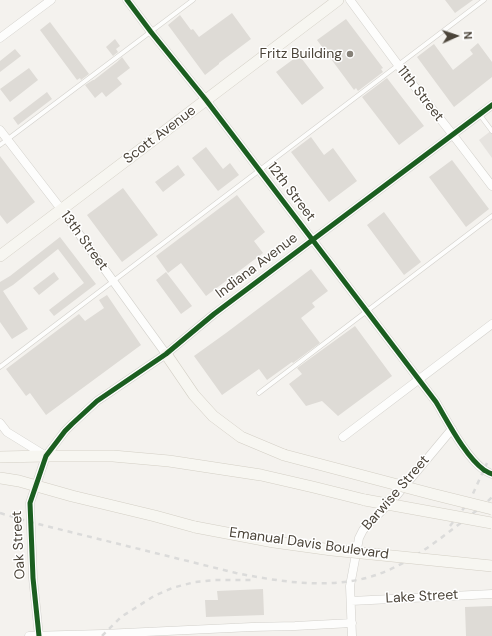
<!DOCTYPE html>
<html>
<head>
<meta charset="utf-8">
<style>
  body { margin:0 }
  #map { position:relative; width:492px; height:636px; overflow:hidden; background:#f4f2ee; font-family:"DM Sans",sans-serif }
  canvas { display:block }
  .north { position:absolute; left:436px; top:16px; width:40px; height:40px; -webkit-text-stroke:3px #fff; paint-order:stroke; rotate:87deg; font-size:11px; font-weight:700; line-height:16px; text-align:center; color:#4b4439 }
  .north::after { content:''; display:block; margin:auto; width:14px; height:18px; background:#4b4439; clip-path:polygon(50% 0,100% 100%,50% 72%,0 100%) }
</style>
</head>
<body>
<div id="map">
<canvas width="492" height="636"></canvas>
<div class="north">N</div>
</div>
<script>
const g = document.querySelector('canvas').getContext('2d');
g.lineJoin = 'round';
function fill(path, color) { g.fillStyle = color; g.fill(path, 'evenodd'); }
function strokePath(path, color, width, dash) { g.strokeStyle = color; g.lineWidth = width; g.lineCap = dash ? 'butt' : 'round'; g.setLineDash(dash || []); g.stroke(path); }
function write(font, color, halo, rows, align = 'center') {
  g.font = font + ' "DM Sans",sans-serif'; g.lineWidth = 3; g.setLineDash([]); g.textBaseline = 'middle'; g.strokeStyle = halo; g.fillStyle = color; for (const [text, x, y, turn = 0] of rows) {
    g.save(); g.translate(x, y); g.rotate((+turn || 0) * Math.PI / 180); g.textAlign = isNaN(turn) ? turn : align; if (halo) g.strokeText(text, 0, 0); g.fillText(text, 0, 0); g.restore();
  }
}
const parking = new Path2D(`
  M492 130V158L479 140Z`);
const building = new Path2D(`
  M445 0H473L455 13Z
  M232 13 251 39 219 63V64L205 75 168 25 180 15 191 30 193 29 199 37Z
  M346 19 383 68 381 69 383 72 358 91 356 88 354 90 317 40Z
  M50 22 89 74 81 80 80 78 77 80 40 30Z
  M115 39 120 46 116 49 118 52 113 56 106 47Z
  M478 43 492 62V77L454 107 417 57 434 44 453 70 473 54 470 50Z
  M15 49 21 56 0 72V61Z
  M299 55 324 88 302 105 276 72Z
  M122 57 130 68 117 78 122 84 106 97 102 92 95 98 85 85 93 80H94L117 62Z
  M29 68 38 80 10 102 0 89Z
  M387 78 424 126 399 145 362 97Z
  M47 92 52 99 18 125 13 118Z
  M311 137 324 155 333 148 357 181 329 202 291 152Z
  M206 147 223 169 230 163 239 175 218 191 192 158Z
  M0 156 35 202 7 224 0 215Z
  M452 160 489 209 466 227 429 177Z
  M178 165 185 175 163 192 155 182Z
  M123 188 158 235 122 262 87 215Z
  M237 195 265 232 254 241 263 253 206 296 181 263 168 273 156 256Z
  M384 212 421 262 404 275 367 225Z
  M60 237 96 284 54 316 49 310 84 283 58 249 13 285 3 291 28 329 12 339 0 322V282L10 276Z
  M311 269 328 291 312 303 315 307 301 318 320 343 293 363 292 362 267 380 259 369 222 395 194 356 226 333Z
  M54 272 59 279 39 295 33 288Z
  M166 272 192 306 181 314 156 280Z
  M107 295 141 345 46 415 30 393 26 396 6 369 79 314 85 321 104 308 99 300Z
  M355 326 392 376 338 416 322 401 306 406 289 384 302 374 297 368Z
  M263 589 264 615 206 617 205 600H218L217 591Z
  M492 606V636H466L465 607Z`);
const service = new Path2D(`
  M480 115 492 131
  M0 145 193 0
  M0 367 484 0
  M259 393 492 216`);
const minor = new Path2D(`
  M127 0 151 32 206 100 436 402C448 422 465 456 484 470 486 471 489 473 492 474
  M350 0 407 77 453 135 492 186
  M0 38 51 0
  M0 130 61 209 166 354
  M0 423 7 432 46 456
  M343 437 492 324
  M351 601 492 594
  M29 636 103 634 252 627 295 626 352 623
  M39 636 33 578 30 503 46 456 65 431 72 424 97 401 166 354 214 314 492 105
  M352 636 350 586 359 538 363 530 397 495 452 429`);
const secondary = new Path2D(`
  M0 256 338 0
  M166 354 194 395 213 416 241 437 284 455
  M0 457 46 456H113L169 461 261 475 313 487 365 500
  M0 478 19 481 72 496 155 516 195 527`);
const rail = new Path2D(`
  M0 513 30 522 236 573C281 582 332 590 376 575 415 562 452 529 485 504L492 497
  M450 526 470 500 487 463
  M102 636 121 617 154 596 172 588 195 582 215 580H251`);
const secondaryBridge = new Path2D(`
  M284 455 432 494 492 509
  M365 500 492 523
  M195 527 274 542 332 550 492 566`);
const cycleway = new Path2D(`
  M127 0 151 32 206 100 436 402C448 422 465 456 484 470 486 471 489 473 492 474
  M39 636 33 578 30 503 46 456 65 431 72 424 97 401 166 354 214 314 492 105`);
const markers = [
  [350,54,4,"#868178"]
];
const poiNames = [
  ["Fritz Building",342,54]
];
const streetNames = [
  ["11th Street",420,94,52],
  ["Scott Avenue",160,135,-37],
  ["12th Street",291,192,53],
  ["13th Street",84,241,54],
  ["Indiana Avenue",257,266,-37],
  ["Barwise Street",396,493,-49],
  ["Emanual Davis Boulevard",309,544,8],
  ["Oak Street",19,545,-93],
  ["Lake Street",422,597,-3]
];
fill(parking, '#e6e3df');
fill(building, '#dedbd6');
strokePath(service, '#d2d0cb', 5);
strokePath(minor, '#d2d0cb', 9);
strokePath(secondary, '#d3cfc5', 12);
strokePath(service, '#fdfdfc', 4);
strokePath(minor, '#fdfdfc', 8);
strokePath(secondary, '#f7f6f1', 11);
strokePath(rail, '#dbdbda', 2.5, [5, 5]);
strokePath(secondaryBridge, '#d3cfc5', 12, []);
strokePath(secondaryBridge, '#f7f6f1', 11);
strokePath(cycleway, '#1b5e20', 5);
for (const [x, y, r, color] of markers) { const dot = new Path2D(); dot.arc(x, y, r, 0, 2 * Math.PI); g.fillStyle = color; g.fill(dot); strokePath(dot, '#fff', 1.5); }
write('14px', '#4b4439', '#fff', poiNames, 'right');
write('14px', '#4b4439', '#fff', streetNames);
</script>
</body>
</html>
